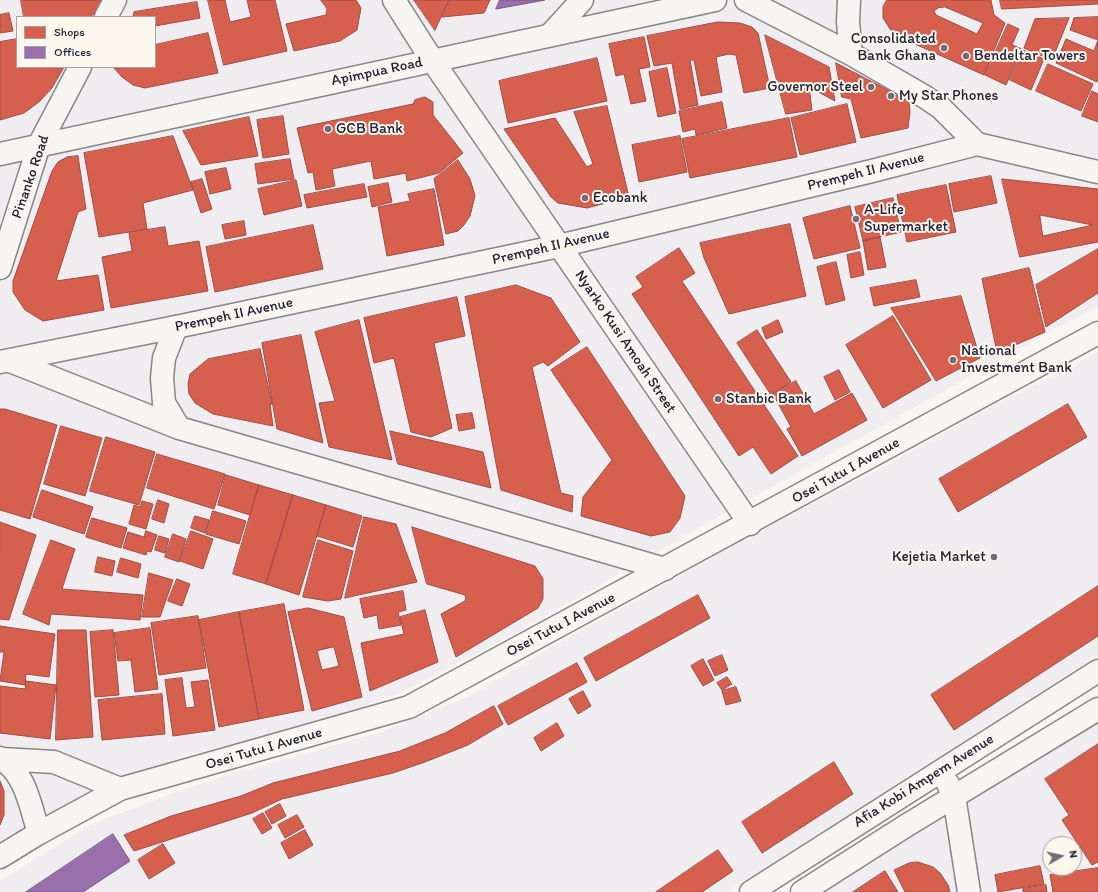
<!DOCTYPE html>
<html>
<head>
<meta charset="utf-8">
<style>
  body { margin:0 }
  #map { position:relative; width:1098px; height:892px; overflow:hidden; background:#f8f6f0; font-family:Itim,sans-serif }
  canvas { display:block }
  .legend { position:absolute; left:16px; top:16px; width:140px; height:52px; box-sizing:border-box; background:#fbf7ec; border:1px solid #a4a2a5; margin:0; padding:5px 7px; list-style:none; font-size:12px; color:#22223b }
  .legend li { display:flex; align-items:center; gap:8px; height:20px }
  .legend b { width:20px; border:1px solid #a4a2a5 }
  .north { position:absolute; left:1042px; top:836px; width:40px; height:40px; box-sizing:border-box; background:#fbf7ec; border:1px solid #a4a2a5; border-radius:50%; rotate:81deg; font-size:11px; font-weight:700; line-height:16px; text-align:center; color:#22223b }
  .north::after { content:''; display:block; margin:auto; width:14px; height:18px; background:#6d6c7a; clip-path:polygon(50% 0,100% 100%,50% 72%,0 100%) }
</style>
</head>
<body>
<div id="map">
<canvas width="1098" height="892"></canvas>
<ul class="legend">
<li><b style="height:11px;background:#d6604d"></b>Shops</li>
<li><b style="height:11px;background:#9970ab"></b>Offices</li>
</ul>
<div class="north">N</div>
</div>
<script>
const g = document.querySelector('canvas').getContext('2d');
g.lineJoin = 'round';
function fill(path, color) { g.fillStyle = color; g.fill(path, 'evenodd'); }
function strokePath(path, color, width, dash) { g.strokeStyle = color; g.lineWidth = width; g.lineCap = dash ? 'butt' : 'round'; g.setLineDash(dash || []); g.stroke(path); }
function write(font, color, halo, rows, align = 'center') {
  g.font = font + ' Itim,sans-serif'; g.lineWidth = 4; g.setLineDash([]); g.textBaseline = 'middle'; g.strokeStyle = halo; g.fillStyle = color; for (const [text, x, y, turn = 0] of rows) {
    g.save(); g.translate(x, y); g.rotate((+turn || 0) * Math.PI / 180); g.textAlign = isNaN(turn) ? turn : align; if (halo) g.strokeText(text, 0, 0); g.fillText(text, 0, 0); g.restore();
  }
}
const built = new Path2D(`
  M0 0H1098V306L1049 332 711 521 520 631 404 691 320 722 184 756 56 810 0 845ZM17 17H155V67H17Z
  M1098 352V655L727 892H0V881L92 824 168 795 231 774 378 733 468 697 543 652 748 537 868 475 989 408Z
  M1098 716V892H809ZM1050 844H1074V868H1050Z`);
const shops = new Path2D(`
  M21 0H103L99 11 89 17H24Z
  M208 0H225L230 22 251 17 247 0H275L287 51 224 65Z
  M321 0H356L361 8 357 30 340 41 294 51 286 24 326 15 327 9Z
  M414 0H449L435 30Z
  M450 0H490L484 13 442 17Z
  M887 0H991L994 15 1005 23 984 75 897 36 892 32 883 18V7ZM945 7 983 23 977 34 936 15 934 11 938 8Z
  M1000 0H1098V4L1002 9Z
  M197 2 200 18 155 26V17H133L134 12Z
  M9 13 13 31 0 33V15Z
  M1098 17V79L1097 82 1056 63 1066 39 1094 51 1098 40 1070 30 1074 18Z
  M1069 18 1052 60 1024 48 1035 19Z
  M718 22 740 23 752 27 758 33 770 88 744 93 736 55 729 54 716 57 722 92 701 96 694 60H690L698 105 680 109 672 63 654 66 647 36Z
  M1008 24 1019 29 1012 45 1022 49 1006 85 985 75Z
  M208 33 218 73 145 88 133 85 122 77 114 68 155 67V45Z
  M765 35 829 67 835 101 809 87 812 110 786 114Z
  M644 37 650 67 639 69 646 101 631 104 624 74 616 76 609 44Z
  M17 39V67H64L52 88 39 102 24 113 0 120V42Z
  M1023 50 1044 59 1031 90 1010 80Z
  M597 58 607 101 508 123 499 81Z
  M836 63 909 101 910 112 908 128 861 138 851 99 842 97Z
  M1048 64 1093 84 1081 111 1036 91Z
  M667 68 676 113 658 117 649 72Z
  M1092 91 1098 94V122L1082 116Z
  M425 97 433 102V115L463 153 439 173 407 181 406 173 374 179 371 161 332 169 335 186 316 190 313 172 308 173 297 128 413 104 415 100Z
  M722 102 727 128 696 135 695 129 683 132 679 111Z
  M847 104 856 142 800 155 791 118Z
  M607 106 629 197 587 208 558 203 551 197 504 129 555 118 587 167 593 164 574 112Z
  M283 116 289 154 263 158 257 120Z
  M249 117 258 156 201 165 183 131Z
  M789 118 797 157 690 178 682 139Z
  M173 136 193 190 143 203 147 229 99 237 84 153Z
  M680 136 687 172 639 182 632 145Z
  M78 156 86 209 78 212 56 281 98 275 104 310 43 321 25 310 13 292V281L52 171 58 162 67 157Z
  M290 159 294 179 258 184 255 164Z
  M458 160 470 179 475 196 470 216 464 225 458 231 446 234 434 179Z
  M226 168 231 189 210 194 205 172Z
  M991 176 997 203 954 212 949 184Z
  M202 179 212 209 201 213 191 182Z
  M1002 179 1098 189V242L1020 257ZM1040 215 1093 225 1043 236Z
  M296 180 302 206 264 215 258 189Z
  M388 183 392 202 372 207 368 187Z
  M364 184 367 197 307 208 304 195Z
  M946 185 956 232 907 242 897 195Z
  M434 189 444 245 387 256 378 207 410 201 408 194Z
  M893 198 901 232 863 241 855 207Z
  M850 206 860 248 814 259 803 218Z
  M244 221 246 235 225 239 222 225Z
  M790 224 806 296 729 314 704 258 700 243Z
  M313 225 323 269 215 292 206 247Z
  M165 227 168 246 199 241 208 291 111 308 102 257 132 251 129 233Z
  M880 237 886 267 868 270 863 241Z
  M679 248 695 273 682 281 798 456 771 474 753 447 739 456 632 294 643 287 636 277Z
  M1098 249V293L1046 327 1036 285Z
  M860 252 864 275 851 278 847 255Z
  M836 262 845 300 826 305 817 267Z
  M1029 268 1045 332 997 353 982 279Z
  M916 280 920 297 874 306 870 288Z
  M516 285 551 298 580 342 548 366 543 362 532 367 561 493 573 496 572 512 501 490 465 297Z
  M961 296 980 358 936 381 891 308Z
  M457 297 465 336 434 343 452 428 431 437 411 432 394 358 374 363 364 318Z
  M893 316 931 380 883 408 846 345Z
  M359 320 392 460 329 447 319 403 335 401 315 332Z
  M778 320 783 332 766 339 762 328Z
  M757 330 791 382 771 395 737 343Z
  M301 335 323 443 277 429 262 343Z
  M587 347 685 496 680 518 670 532 651 536 581 516 583 497 612 460 551 370Z
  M260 349 272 404H270L273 426 213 414 195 403 189 394 188 384 190 374 208 359Z
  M839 370 850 392 835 400 824 377Z
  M796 381 814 414 852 393 867 420 802 456 787 429 791 427 773 394Z
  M1068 404 1087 437 958 512 939 479Z
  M0 409H5L57 425 30 519 0 510Z
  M472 413 475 428 459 431 456 415Z
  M61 426 102 438 85 496 44 484Z
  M390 431 483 452 491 488 398 464Z
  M106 437 155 452 139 505 90 491Z
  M157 454 225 474 214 509 147 488Z
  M226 475 259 485 250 515 218 505Z
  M259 485 293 495 266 584 233 574Z
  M42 490 93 507 84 534 33 517Z
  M293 495 326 505 299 595 266 584Z
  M158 500 169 504 164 523 152 519Z
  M142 501 153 504 146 529 129 524 134 505 140 507Z
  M326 505 362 516 353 547 317 536Z
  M213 511 246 521 239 544 206 534Z
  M195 516 209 520 205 533 191 528Z
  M364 517 396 524 417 582 345 598Z
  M92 518 127 528 121 548 86 537Z
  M0 522 36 535 9 620 0 619Z
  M412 527 535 566 543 579V599L538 608 456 657 441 614 465 601 466 598 465 595 427 584Z
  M146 531 157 535 151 552 147 551 146 555 123 548 128 532 144 537Z
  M191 531 213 539 203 569 180 561Z
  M173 534 186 539 179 562 165 557Z
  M159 536 169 539 165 553 155 550Z
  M51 540 75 549 62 589 143 595 140 620 51 614 49 625 23 614Z
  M318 540 353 551 341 599 328 601 303 597Z
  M98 557 115 561 112 576 95 572Z
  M121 558 141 564 138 578 117 572Z
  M149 573 173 580 160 617H142Z
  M177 579 190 584 182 606 168 601Z
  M1098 586V636L954 730 931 695Z
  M403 591 406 610 398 612 401 625 379 629 377 615 364 618 360 599Z
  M698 595 710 618 596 681 584 658Z
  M284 604 304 710 259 719 239 612Z
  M308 608 344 617 362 697 312 711 288 612ZM334 647 339 666 322 670 317 651Z
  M425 610 438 662 370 691 361 643 404 634 400 617Z
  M239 612 259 719 219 727 199 620Z
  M198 616 206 668 159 675 151 623Z
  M0 626 55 634 49 677 26 674 25 685 0 681 4 652H0Z
  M150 628 158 689 135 692 131 660 118 661 114 633Z
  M58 630H86L93 737 56 740Z
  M113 630 119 695 95 697 90 632Z
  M722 655 728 670 715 676 708 661Z
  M703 659 714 680 703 686 691 666Z
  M577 663 587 682 508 725 498 706Z
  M727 677 732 684 722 690 717 683Z
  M182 678 186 708 195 707 191 682 208 680 215 730 173 736 165 680Z
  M26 681 56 685 50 739 0 733V686L25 689Z
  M736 687 741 701 726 705 722 691Z
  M583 691 591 706 578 714 569 699Z
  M162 694 165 734 102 740 98 700Z
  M494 706 503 724 468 745 425 762 393 773 282 799 252 813 134 851 124 835 171 816 241 796 273 783 400 751 445 733Z
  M557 723 564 736 541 751 534 738Z
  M1098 744V862L1092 865 1062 820 1069 815 1045 779Z
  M834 762 853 794 762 853 742 822Z
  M0 781 4 791V815L0 825Z
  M280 804 286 816 272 824 265 812Z
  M263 813 272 828 262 834 253 819Z
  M297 815 304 827 285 838 278 825Z
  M305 830 313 845 289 859 281 843Z
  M163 844 175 863 149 879 138 860Z
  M718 850 733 871 702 892H656Z
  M918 862 933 867 940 873 948 885 950 892H905L894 870 909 863Z
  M1040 866 1044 884 998 892 995 875Z
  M1098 868V892H1053L1050 875Z
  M885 871 898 892H853Z
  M1046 885 1047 892H1023V889Z`);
const offices = new Path2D(`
  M500 0H545L496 9Z
  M113 834 130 861 83 892H26Z`);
const street = new Path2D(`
  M746 0 851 54 922 95 940 107 977 144
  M849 0 848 22 851 54
  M106 17 115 0
  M551 34 582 0
  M0 154 715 0
  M0 268 39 145 80 67
  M176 327 164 358 162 378 164 403 179 428
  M10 361 179 428 665 569
  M0 758C26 773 30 806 39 833
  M2 759 54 762 120 789`);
const secondary = new Path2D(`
  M394 0 432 60 750 524
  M0 362 176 327 559 246 872 171 977 144 1098 172
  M948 784 954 796 969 892
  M0 857 39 833 120 789 409 707 1098 333
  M751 892 1098 671
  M802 892 904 827 1098 709`);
const markers = [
  [944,48,4,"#6d6c7a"],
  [966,56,4,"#6d6c7a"],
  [871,87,4,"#6d6c7a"],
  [891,96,4,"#6d6c7a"],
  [328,129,4,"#6d6c7a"],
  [585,198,4,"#6d6c7a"],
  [856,219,4,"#6d6c7a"],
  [953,360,4,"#6d6c7a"],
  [718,399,4,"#6d6c7a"],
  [994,557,4,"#6d6c7a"]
];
const poiNames = [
  ["Consolidated",936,39,"right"],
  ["Bank Ghana",936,56,"right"],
  ["Bendeltar Towers",974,56],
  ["Governor Steel",863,87,"right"],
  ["My Star Phones",899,96],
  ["GCB Bank",336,129],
  ["Ecobank",593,198],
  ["A-Life",864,210],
  ["Supermarket",864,227],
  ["National",961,351],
  ["Investment Bank",961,368],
  ["Stanbic Bank",726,399],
  ["Kejetia Market",986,557,"right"]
];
const streetNames = [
  ["Apimpua Road",377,72,-12],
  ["Prempeh II Avenue",866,172,-14],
  ["Pinanko Road",31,177,-71],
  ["Prempeh II Avenue",551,247,-13],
  ["Prempeh II Avenue",234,315,-12],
  ["Nyarko Kusi Amoah Street",625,342,56],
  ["Osei Tutu I Avenue",846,471,-29],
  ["Osei Tutu I Avenue",561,625,-28],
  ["Osei Tutu I Avenue",264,749,-16],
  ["Afia Kobi Ampem Avenue",924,781,-32]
];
fill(built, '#efedef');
fill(shops, '#d6604d');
strokePath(shops, '#a04d48', 1);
fill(offices, '#9970ab');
strokePath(offices, '#755989', 1);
strokePath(street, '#878688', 25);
strokePath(secondary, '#878688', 25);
strokePath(street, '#f6f5f1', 22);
strokePath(secondary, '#f6f5f1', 22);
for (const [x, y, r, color] of markers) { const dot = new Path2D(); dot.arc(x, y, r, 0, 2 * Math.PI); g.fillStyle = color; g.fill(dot); strokePath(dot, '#fbf7ec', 1.5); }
write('15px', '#22223b', '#fbf7ec', poiNames, 'left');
write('15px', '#22223b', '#fbf7ec', streetNames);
</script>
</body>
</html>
